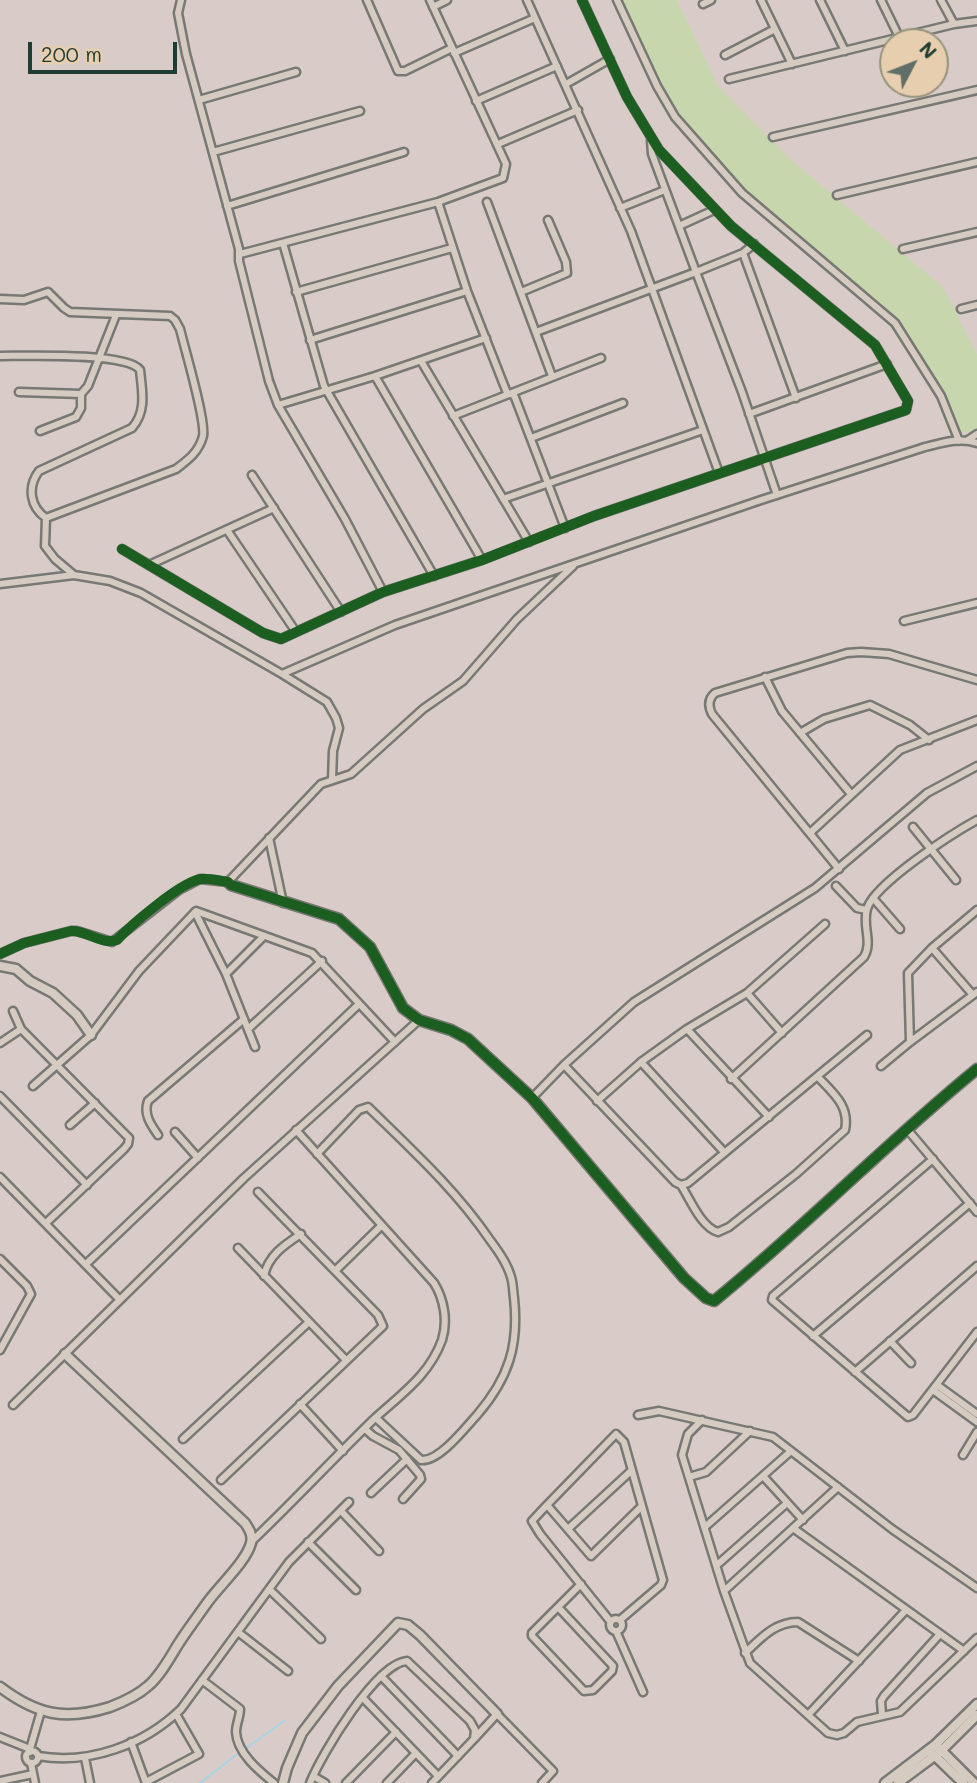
<!DOCTYPE html>
<html>
<head>
<meta charset="utf-8">
<style>
  body { margin:0 }
  #map { position:relative; width:977px; height:1783px; overflow:hidden; background:#d9ccc8; font-family:Mali,sans-serif }
  canvas { display:block }
  .north { position:absolute; left:879px; top:28px; width:70px; height:70px; box-sizing:border-box; background:#e6ceae; border:2px solid #96947d; border-radius:50%; rotate:48deg; font-size:19px; font-weight:700; line-height:28px; text-align:center; color:#1f3d34 }
  .north::after { content:''; display:block; margin:auto; width:24px; height:32px; background:#606f68; clip-path:polygon(50% 0,100% 100%,50% 72%,0 100%) }
  .scale { position:absolute; left:28px; top:42px; width:149px; height:32px; box-sizing:border-box; border:4px solid #1f3d34; border-top:0; padding-left:9px; font-size:21px; line-height:24px; white-space:nowrap; color:#1f3d34; -webkit-text-stroke:5px #e6ceae; paint-order:stroke }
</style>
</head>
<body>
<div id="map">
<canvas width="977" height="1783"></canvas>
<div class="north">N</div>
<div class="scale">200 m</div>
</div>
<script>
const g = document.querySelector('canvas').getContext('2d');
g.lineJoin = 'round';
function fill(path, color) { g.fillStyle = color; g.fill(path, 'evenodd'); }
function strokePath(path, color, width, dash) { g.strokeStyle = color; g.lineWidth = width; g.lineCap = dash ? 'butt' : 'round'; g.setLineDash(dash || []); g.stroke(path); }
const green = new Path2D(`
  M613 0H677L718 86 791 160 944 288 977 354V431L949 433 934 391 887 322 733 190 665 113Z`);
const stream = new Path2D(`
  M245 1749 284 1721
  M200 1783 240 1752`);
const street = new Path2D(`
  M181 0 178 13 186 54 239 249V261L269 381 278 405 345 519 383 592
  M367 0 398 71H405L452 48
  M527 0 631 231 719 473
  M617 0 657 86 675 117 742 193 895 323 941 396 959 441
  M761 0 792 64
  M820 0 845 51
  M881 0 900 39
  M941 0 954 24
  M703 4 711 0
  M433 7 447 0
  M454 53 535 18
  M725 55 775 29
  M729 79 954 24 977 21
  M566 84 610 59
  M199 100 296 72
  M476 101 557 66
  M773 137 977 90
  M651 140 652 154 696 272 743 253 754 244
  M498 144 578 110
  M213 152 360 111
  M837 195 977 162
  M438 202 467 291 507 393 514 395 565 528
  M487 202 552 376
  M227 206 404 152
  M620 208 665 190
  M679 226 714 210
  M283 243 324 386 434 576
  M903 249 977 232
  M743 253 796 398
  M240 254 438 202 503 178 506 164 430 0
  M296 292 452 248
  M521 292 567 273 566 262 548 220
  M0 299 24 300 48 292 64 308 70 312 170 316 175 320 180 329C185 350 206 420 203 436 199 452 188 460 176 469L46 518 45 546 55 559 74 575
  M961 309 977 305
  M536 332 696 272 742 392 777 495
  M310 340 467 291
  M0 356C25 356 127 352 140 370 142 391 147 411 132 428L39 471C27 487 30 507 46 518
  M421 361 529 542
  M375 376 482 560
  M19 392 81 394 88 386 116 315
  M278 405 375 376 486 338
  M749 414 887 364
  M453 416 601 358
  M40 431 76 417 81 408V394
  M531 438 623 403
  M968 440 977 434
  M252 475 341 612
  M503 499 703 430
  M227 530 296 632
  M122 549 263 633 281 639 383 592 482 560 594 516 906 410 908 401 875 345 731 226 659 150 627 97 582 0
  M149 565 274 508
  M0 584 74 575 110 581 141 593 282 674 395 625 761 500 925 447C942 443 960 437 977 443
  M904 621 977 603
  M282 674 327 702 336 718 339 728 333 751 332 780
  M765 677 782 711 851 794
  M800 733 824 719 870 705 910 725 929 740
  M913 827 956 880
  M811 832 900 750 977 720
  M269 838 283 903
  M839 869 712 714C708 706 708 699 715 693L847 653 861 652 889 654 977 680
  M836 886 857 908 866 910
  M873 898 900 929
  M977 910 932 948 908 973 910 1042 977 992
  M195 912 226 974 255 1047
  M932 948 973 995
  M0 954 24 943 71 931H77L112 942 179 890 200 879 228 882 321 784 351 774 423 709 463 681 517 619 573 566
  M226 974 264 936
  M747 993 782 1033
  M13 1011 21 1029 129 1138 128 1144 124 1149 46 1223
  M248 1029 322 961
  M687 1029 769 1117
  M0 1043 21 1029
  M641 1062 724 1152
  M564 1065 675 1182 681 1185 688 1183 867 1035
  M881 1066 910 1042
  M731 1079 864 957C873 942 862 926 867 909 874 884 953 833 977 820
  M33 1086 91 1035 139 971 196 911 312 953 395 1042
  M0 1096 87 1185
  M532 1098 564 1065 634 1002 815 888 927 793 977 766
  M597 1101 641 1062 687 1029 747 993 825 924
  M70 1125 95 1103
  M907 1129 977 1212
  M175 1132 198 1158
  M158 1135C151 1125 143 1114 148 1101L244 1019
  M317 1154 359 1110 368 1107C411 1149 456 1190 490 1240 498 1251 507 1263 511 1277 513 1283 513 1291 514 1298 519 1345 509 1378 477 1415 465 1428 439 1462 421 1460L376 1418
  M933 1159 773 1296 772 1300 908 1417 913 1415 977 1332
  M0 1177 120 1300
  M681 1185C690 1199 701 1227 718 1232L729 1227 796 1174 845 1130C850 1106 833 1093 818 1077
  M238 1248 346 1360
  M0 1259 27 1286 31 1294 0 1350
  M86 1264 359 1004
  M336 1270 381 1226
  M264 1276C268 1256 284 1245 301 1234
  M813 1336 970 1203
  M890 1341 911 1363
  M855 1372 977 1266
  M937 1385 977 1414
  M933 1390 977 1422
  M300 1404 343 1451
  M13 1405 244 1178 419 1020
  M638 1415 659 1411 773 1437 892 1529 977 1588
  M702 1420 688 1434 682 1455 724 1591 838 1487
  M365 1429 373 1436 399 1450 420 1475 421 1479 403 1499
  M616 1434 624 1442 642 1506 591 1556 547 1505Z
  M183 1439 309 1322
  M963 1455 977 1432
  M763 1476 803 1520
  M689 1477 706 1472 750 1431
  M221 1480 383 1326 378 1315 258 1192
  M371 1493 407 1459
  M547 1505 532 1521 540 1534 610 1621
  M341 1511 379 1551
  M705 1527 791 1451
  M793 1528 964 1651
  M568 1529 631 1471
  M251 1542C293 1502 332 1460 373 1420 400 1395 429 1376 442 1340 448 1321 444 1299 434 1283L296 1130
  M308 1542 356 1590
  M717 1565 787 1503
  M269 1589 321 1639
  M724 1591 750 1663 828 1733 837 1735 844 1733 857 1722 900 1712 977 1638
  M558 1607 613 1666 612 1671 593 1690 584 1691 532 1636V1633L581 1584
  M610 1625a6 6 0 1 1 12 0a6 6 0 1 1-12 0Z
  M620 1620 661 1585 663 1580 642 1506
  M616 1631 643 1692
  M238 1632 288 1671
  M745 1653C761 1638 775 1622 798 1622L859 1661
  M381 1676 458 1756
  M202 1680 240 1709C240 1717 236 1724 236 1732 237 1753 259 1771 274 1783
  M363 1698 438 1776
  M808 1715 906 1610
  M882 1715 881 1701 884 1696 940 1634
  M0 1737 30 1749V1752
  M474 1739 497 1714 553 1771 542 1783
  M131 1742 146 1783
  M30 1749 41 1711
  M26 1757a6 6 0 1 1 12 0a6 6 0 1 1-12 0Z
  M38 1756C89 1765 144 1745 181 1709L289 1562 349 1502
  M85 1758 90 1783
  M31 1763 35 1783
  M313 1776 325 1783
  M0 1781 33 1774
  M146 1782 199 1754 176 1714
  M310 1783C321 1755 376 1663 407 1661L470 1721 475 1730 474 1739 432 1783
  M346 1783 396 1732
  M387 1783 416 1753`);
const secondary = new Path2D(`
  M228 882 231 885 339 919 370 947 403 1008 419 1020 451 1030 468 1039 532 1098 684 1278 706 1298 714 1301C805 1227 886 1143 977 1069
  M0 966 16 969 30 981 53 993 77 1015 91 1035
  M0 1687C37 1715 65 1721 110 1707 123 1702 138 1695 148 1686 161 1675 170 1657 179 1643 188 1629 198 1616 207 1603 219 1586 246 1562 251 1543 253 1535 249 1529 245 1523L65 1354
  M939 1748 974 1783
  M931 1752 963 1783
  M283 1783 287 1768 302 1733 338 1686 398 1623 408 1625 420 1635 497 1714
  M885 1783 935 1745 977 1704
  M898 1783 941 1751 977 1715`);
const cycleway = new Path2D(`
  M122 549 263 633 281 639 383 592 482 560 594 516 906 410 908 401 875 345 731 226 659 150 627 97 582 0
  M0 954 24 943 71 931C86 930 101 945 117 940 131 925 182 881 201 879 209 878 220 881 228 882L231 885 339 919 370 947 403 1008 419 1020 451 1030 468 1039 532 1098 684 1278 706 1298 714 1301C805 1227 886 1143 977 1069`);
fill(green, '#c8d6ae');
strokePath(stream, '#a6d4e5', 2);
strokePath(street, '#787874', 11);
strokePath(secondary, '#787874', 13);
strokePath(street, '#d5cbc1', 6);
strokePath(secondary, '#d5cbc1', 8);
strokePath(cycleway, '#1b5e20', 10);
</script>
</body>
</html>
